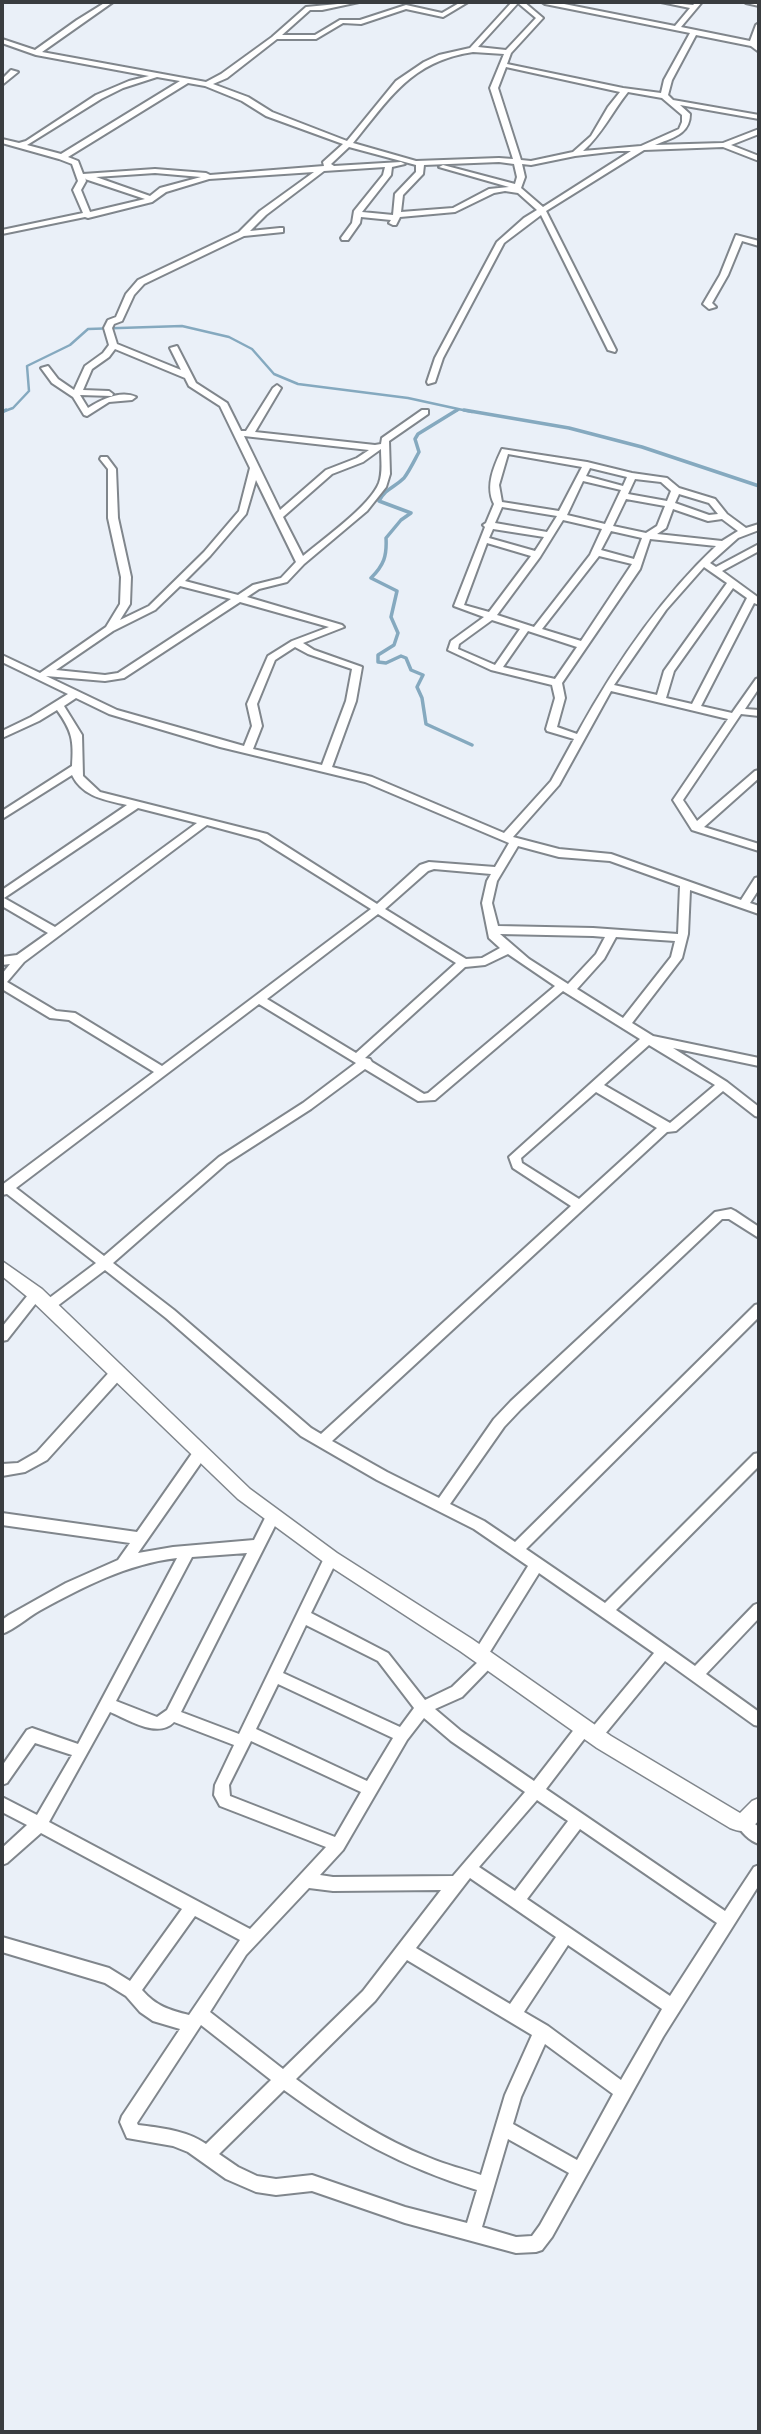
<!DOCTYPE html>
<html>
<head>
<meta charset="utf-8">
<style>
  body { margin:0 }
  #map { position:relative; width:761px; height:2434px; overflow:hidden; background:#eaf0f8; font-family:Raleway,sans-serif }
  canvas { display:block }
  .frame { position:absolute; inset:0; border:4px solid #393c3f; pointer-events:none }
</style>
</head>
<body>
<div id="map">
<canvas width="761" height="2434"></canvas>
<div class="frame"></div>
</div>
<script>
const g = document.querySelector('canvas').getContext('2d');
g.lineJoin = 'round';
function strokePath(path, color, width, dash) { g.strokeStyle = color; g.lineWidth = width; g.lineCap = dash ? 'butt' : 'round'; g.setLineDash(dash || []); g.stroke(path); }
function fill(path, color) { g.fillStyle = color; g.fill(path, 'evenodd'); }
const streamFar1 = new Path2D(`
  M2 412 13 408 29 391 27 366 70 345 88 329 182 326 229 337 252 349 274 374 298 384 408 398 472 412
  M454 412 458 410`);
const stream = new Path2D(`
  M457 410 418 434 415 439 419 452C414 461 410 470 404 478 394 488 386 488 379 501L411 513 401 520 386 538C387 556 384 565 371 578L397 591 391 617 398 633 394 645 378 655V662L386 663 401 656 406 658 411 670 423 675 417 687 422 698 426 724 472 745
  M464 410 569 428 642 447 759 486
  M2 412 6 410`);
const street = new Path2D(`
  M106 2H113L42 52 206 82 221 74 272 37 306 7 359 2 322 10H310L282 35H315L340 20H360L406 5 442 13 461 2H468L443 17 406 9 361 24 343 23 316 39H277L227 78 213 84 248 97 272 112 347 141 396 81 424 62 439 55 470 48 512 2H524L543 18 511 53 507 64 623 88 661 93 664 80 690 33 545 4 542 2H554L675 26 690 8 661 2 693 5 696 2H702L681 27 750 41 756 25 759 23V35L757 44 759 46V52L751 46 696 35 672 80 668 95 673 100 759 115V119L680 105 690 114C690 135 671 138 655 145L723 143 759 129V134L731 145 759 156V161L723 147 644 150 546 211 616 350 615 352 608 350 541 215 504 243 443 358 435 382 428 384 427 382 435 358 497 242 524 218 537 210 518 193 505 191 494 193 455 212 400 217 396 225H393L389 223 391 220 361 217 360 223 348 240H342L341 238 352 223 354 211 383 175 385 167 324 171 266 215 250 231 280 228H283V232L244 236 144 284 134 295 122 321 114 324 112 328 117 344 181 370 170 348 177 346 196 383 227 403 241 431H246L273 388 277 385 281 388 255 432 375 445 381 444 382 438 422 410H428V414L389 441 390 474 386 487 367 511 304 564 287 582 259 589 247 597 342 625 344 627 303 643 314 650 362 667 356 701 332 767 372 777 504 833 551 781 574 739 547 731 546 729 555 698 552 685 491 670 448 650 451 641 484 617 454 606 485 527 483 525 486 523 494 504C485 486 494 466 502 449L587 462 632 473 667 478 679 488 715 499 727 514 746 528 759 524V530L738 538 710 563 716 567 759 544V551L722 571 759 598V605L754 603 701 706 732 713 756 679 759 678V688L745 709 759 710V716L741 714 683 800 697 821 755 771 759 770V778L704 827 759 844V851L692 830 673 800 728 719 611 691 559 785 513 837 559 849 611 854 741 900 755 878 759 877V889L750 903 759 906V914L690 890 688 934 682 958 632 1023 653 1036 759 1058V1066L673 1048 727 1082 759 1107V1117L755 1116 723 1091 676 1131 667 1132 332 1441 387 1472 439 1498 494 1419 511 1401 715 1212 731 1209 735 1211 759 1227V1238L729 1219H722L521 1409 504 1427 450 1504 484 1521 515 1542 755 1305 759 1304V1317L526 1549 605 1603 754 1454 759 1453V1466L616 1610 695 1666 754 1605 759 1603V1618L706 1674 759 1712V1726L754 1725 665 1661 600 1740 595 1742 590 1740 588 1734 546 1789 725 1911 754 1867 759 1865V1885L663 2037 552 2237 542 2250 536 2252 516 2253 405 2223 312 2191 276 2195 256 2192 226 2179 188 2152 173 2146 127 2138 120 2122 122 2116 180 2029 153 2021 140 2012 126 1996 105 1983 2 1952V1937L109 1968 130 1981 182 1909 41 1833 7 1863 2 1865V1848L27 1825 2 1812V1797L37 1815 72 1755 35 1743 7 1783 2 1785V1766L27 1730 32 1728 78 1744 177 1558C127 1564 83 1587 39 1611 27 1618 15 1629 2 1634V1620L9 1615 66 1583 118 1560 130 1543 2 1525V1513L137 1532 195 1449 200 1447 205 1449 207 1453 205 1457 138 1553 173 1547 254 1540 268 1512 273 1510 278 1512 280 1516 181 1712 239 1734 326 1554 331 1552 336 1554 338 1558 311 1613 388 1653 425 1700 452 1687 479 1661 475 1659 473 1655 475 1651 528 1566 474 1529 377 1480 301 1436 166 1318 105 1270 52 1310H44L42 1306 44 1302 96 1263 7 1194 2 1195V1185L154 1072 69 1020 50 1018 2 989V974L10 964 2 965V957L17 955 48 933 2 906V890L127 805C105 800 83 797 72 775L2 819V811L72 766C74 740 72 731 57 710L39 721 2 738V731L31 717 68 694 2 662V655L40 673 106 627 120 604 121 577 108 518V469L100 459 101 457H107L116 469 118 518 131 577 130 604 120 620 149 606 204 552 239 511 250 468 220 406 189 386 185 378 115 349 109 357 92 369 83 390 109 391 113 394 112 396 80 395 88 408C102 399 121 390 136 397L132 400 109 402 87 416 84 415 73 397 52 383 41 368 48 366 58 379 74 390 85 366 103 353 109 345 104 328 108 320 116 317 126 294 138 280 239 232 260 211 314 172 209 179 166 192 152 202 88 218 85 217 2 234V230L83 213 73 190 78 181 72 164 59 159 2 143V139L19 143 26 141 96 95 129 81 149 76 36 55 2 43V39L35 50 77 20ZM518 3 536 18 506 50 478 47ZM473 52 504 54 490 88 513 159 499 158 416 161 353 143C390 98 411 61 473 52ZM506 67 620 92 608 107 591 136 573 152 531 161 521 160 498 88ZM157 77 180 81 61 154 27 145 101 99 123 88ZM188 83 205 86 242 101 266 116 343 144 323 162 324 166 210 175 206 173 155 169 83 174 78 161 68 157ZM628 92 662 98 682 115V122L679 129 641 146 583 151C602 134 612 112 628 92ZM349 147 416 165V172L395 194 393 215 362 212 391 175 392 167 405 164 401 162 334 166 331 164ZM618 151H631L543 207 521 188 525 177 522 164 531 165 575 156ZM499 162 514 164 517 177 515 184 443 165 439 167 509 187 489 189 453 208 401 212 403 195 423 174 424 165ZM155 173 201 177 160 188 150 196 96 177ZM85 178V179L145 199 90 212 81 190 86 181ZM244 436 369 450 357 458 326 470 280 510ZM381 449C381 461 383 472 379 483 370 506 323 539 303 556L283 517 332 474 363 462ZM508 454 582 467 559 511 502 502 499 485ZM590 468 627 477 623 486 586 476ZM635 479 661 482 671 491 667 501 628 494ZM256 480 296 562 281 578 253 585 238 595 185 581 210 556 246 514ZM583 481 621 490 605 524 567 515ZM679 494 709 503 718 514 709 515 675 503ZM626 499 665 506 657 526 646 533 613 526ZM502 507 557 516 547 532 495 523ZM673 509 708 521 722 519 738 531 722 541 657 534 666 528ZM563 520 602 529 590 555 534 627 497 615 540 557ZM493 529 544 537 535 551 489 538ZM611 531 642 538 634 559 601 550ZM650 539 716 546C659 600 615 665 577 734L557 727 565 698 562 683 640 569ZM487 543 531 556 489 612 464 605ZM599 556 632 564 581 641 542 629ZM704 567 727 583 664 671 657 695 614 685 666 610ZM180 586 231 599 118 673 105 675 56 670 113 631 155 610ZM733 588 747 598 692 704 666 698 674 671ZM240 602 329 627 292 641 268 656 247 704 252 726 244 746 117 710 46 676 105 681 124 678ZM492 620 520 629 495 665 458 649 459 644ZM528 631 577 647 555 679 503 667ZM295 647 308 654 352 669 346 701 322 765 253 749 262 726 257 704 275 660ZM76 698 109 714 220 747 365 782 509 843 495 867 429 862 420 865 377 904 267 834 100 792 83 776 82 735 64 706ZM138 808 197 823 55 927 4 898ZM207 825 259 839 371 909 162 1066 75 1013 56 1011 7 982 24 962ZM518 846 559 857 610 861 680 886 678 934 593 928 498 926 492 903 497 881ZM434 869 491 874 487 881 482 903 489 938 500 948 482 958 466 959 385 909 428 871ZM378 914 456 963 356 1053 267 999ZM500 934 593 936 605 937 596 954 568 984 529 959ZM616 937 675 941 671 957 623 1018 577 989 604 959ZM508 954 555 986 428 1093 424 1094 372 1062 370 1059 365 1058 465 967 485 965ZM563 991 640 1039 509 1157 513 1168 571 1206 321 1434 311 1428 174 1310 113 1263 227 1163 311 1109 365 1069 418 1101 435 1100ZM259 1004 356 1063 303 1103 219 1157 104 1256 16 1188ZM649 1045 715 1085 670 1123 604 1085ZM596 1092 657 1128 579 1199 522 1163 521 1158ZM247 1553 167 1710 157 1717 116 1701 192 1557ZM539 1573 654 1653 591 1729 589 1723 584 1721 579 1723 534 1781 461 1731 435 1709 462 1697 493 1665 495 1661 493 1657 488 1655ZM306 1625 378 1661 414 1708 400 1727 283 1673ZM278 1684 393 1738 367 1781 256 1729ZM110 1712C129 1720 158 1739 174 1722L234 1745 215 1785 214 1795 220 1806 326 1847 250 1929 49 1822ZM424 1718 451 1741 525 1792 453 1876 333 1877 320 1875 343 1850 407 1740ZM251 1741 361 1792 335 1837 230 1796 229 1785ZM537 1800 568 1821 515 1891 479 1867ZM580 1829 717 1923 670 1996 527 1899ZM470 1878 556 1937 510 2004 416 1948ZM309 1888 333 1891 441 1890 363 1991 283 2069 210 2012 246 1955ZM195 1916 240 1940 189 2015C169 2010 156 2006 142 1990ZM568 1945 662 2009 621 2080 548 2026 524 2012ZM407 1960 532 2035 505 2095 481 2175C464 2169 446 2165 430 2158 381 2139 338 2110 296 2079L375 2001ZM201 2025 271 2080 206 2144C186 2130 161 2128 138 2125L137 2123ZM545 2044 613 2094 577 2160 513 2124 521 2097ZM284 2090C348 2137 401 2166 477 2190L467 2223 405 2207 312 2175 276 2179 257 2176 238 2167 219 2154ZM508 2139 569 2173 540 2225 532 2236 516 2237 482 2227Z
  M745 2H759V6L746 3Z
  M11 70 18 72 2 85V79Z
  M736 235 759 241V246L742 241 728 275 712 303 716 307 709 309 703 304 720 275Z
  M36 1289 40 1290 42 1294 40 1298 7 1340 2 1341V1327L32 1290Z
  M118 1367 123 1368 124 1372 123 1376 47 1460 25 1472 2 1476V1464L18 1463 37 1452 113 1368Z
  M744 1816 759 1827V1844C750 1841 740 1832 737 1823L739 1818Z`);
const secondary = new Path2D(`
  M2 1261 42 1289 250 1489 337 1553 472 1639 611 1736 740 1813 752 1801 759 1798V1820C750 1831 744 1834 730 1828L597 1748 460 1651 325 1563 238 1499 30 1299 2 1276Z`);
strokePath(streamFar1, '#85a9bf', 2.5);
strokePath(stream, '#85a9bf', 3.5);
strokePath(street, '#80868c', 4);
strokePath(secondary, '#80868c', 3);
fill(street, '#fff');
fill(secondary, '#fff');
</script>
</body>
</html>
